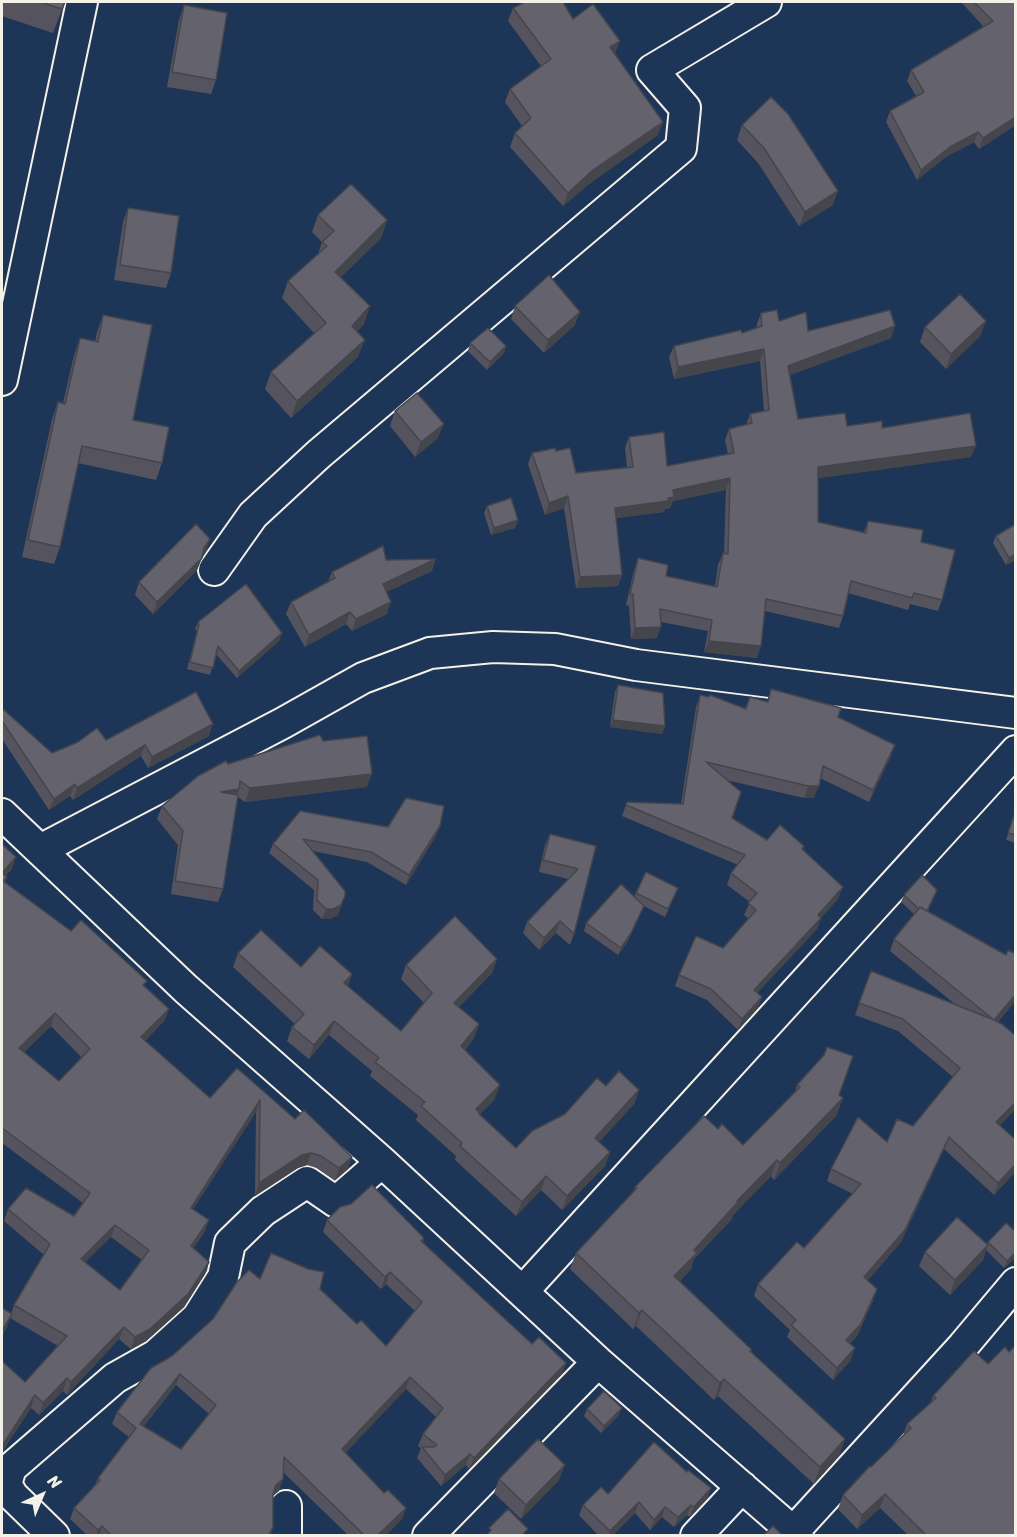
<!DOCTYPE html>
<html>
<head>
<meta charset="utf-8">
<style>
  body { margin:0 }
  #map { position:relative; width:1017px; height:1537px; overflow:hidden; background:#1d3557; font-family:Sriracha,sans-serif }
  canvas { display:block }
  .frame { position:absolute; inset:0; border:3px solid #f4f1e8; pointer-events:none }
  .north { position:absolute; left:12px; top:1465px; width:60px; height:60px; -webkit-text-stroke:4px #1d3557; paint-order:stroke; rotate:44deg; font-size:16px; font-weight:700; line-height:24px; text-align:center; color:#f4f1e8 }
  .north::after { content:''; display:block; margin:auto; width:21px; height:27px; background:#f4f1e8; clip-path:polygon(50% 0,100% 100%,50% 72%,0 100%) }
</style>
</head>
<body>
<div id="map">
<canvas width="1017" height="1537"></canvas>
<div class="frame"></div>
<div class="north">N</div>
</div>
<script>
const g = document.querySelector('canvas').getContext('2d');
g.lineJoin = 'round';
function strokePath(path, color, width, dash) { g.strokeStyle = color; g.lineWidth = width; g.lineCap = dash ? 'butt' : 'round'; g.setLineDash(dash || []); g.stroke(path); }
function fill(path, color) { g.fillStyle = color; g.fill(path, 'evenodd'); }
const minor = new Path2D(`
  M2 380 82 2
  M214 570 253 515 319 454 681 148 685 108 652 70 766 2
  M2 814 186 989 382 1162 598 1362 798 1536
  M40 850 283 723 363 678 430 653 493 647 555 649 636 665 1016 713
  M523 1291 1016 751
  M794 1531 963 1346 1016 1283
  M54 1536 13 1496 6 1484 11 1468 115 1378 156 1355 197 1318 223 1277 230 1243 263 1211 307 1182 336 1202 382 1162
  M286 1536V1506
  M428 1536 598 1362
  M696 1536 742 1487`);
const wall = new Path2D(`
  M4 2H65L53 33 2 16V8Z
  M961 2H1016V125L979 149 974 142 946 157 917 180 886 122 890 111 916 96 907 81 911 70 984 27Z
  M184 5 216 80 211 94 167 87 179 20Z
  M513 8 573 19 615 54 658 135 589 184 563 206 510 147 515 133 522 126 505 102 510 89 541 66 508 21Z
  M742 125 833 205 799 226 758 163 737 140Z
  M128 208 171 273 166 288 114 280 123 222Z
  M318 215 387 220 381 238 340 278 364 324 357 331 358 357 291 418 265 389 271 372 314 333 282 298 288 281 318 254 322 242 312 232Z
  M515 306 575 325 544 353 511 319Z
  M761 313 779 321 808 331 891 338 790 375 798 419 847 426 882 428 971 457 818 478V522L864 532 868 521 921 542 942 600 938 611 910 604 908 610 848 593 843 616 839 628 765 611 757 658 704 652 708 631 661 622 657 638 631 639 629 606 626 605 634 570 638 558 666 576 715 586 718 565 723 553 724 554 726 490 673 501 670 508 665 509 664 512 616 518 622 575 618 586 576 588 564 508 545 515 528 464 532 453 556 451 576 473 627 467 625 448 629 437 667 466 728 454 725 440 729 429 746 425 750 414 764 411 760 361 674 379 669 357 674 346 742 333 757 328V324Z
  M103 315 133 420 162 463 156 480 78 463 60 547 54 564 22 557 52 419 58 402 63 403 74 355 80 338 95 342 97 332Z
  M986 321 980 336 946 369 920 342 925 327Z
  M470 343 506 346 504 353 487 370 468 351Z
  M395 411 438 438 415 457 390 426Z
  M487 506 518 520 515 528 491 535 484 513Z
  M1016 524V560L1006 565 993 543 996 536Z
  M206 552 202 558 197 570 153 614 135 595 139 582Z
  M386 560 432 571 386 592 387 614 352 631 346 624 305 647 286 614 291 602 328 582 332 572Z
  M198 622 280 640 237 678 216 654 210 675 187 669 197 631 195 629Z
  M618 685 665 726 662 734 610 727 615 692Z
  M771 689 838 717 891 756 869 802 820 778 814 798H804L726 780 732 818 767 840 803 849 838 899 821 918 817 929 757 993 762 997 757 1009 738 1030 707 1000 675 986 679 975 723 948 749 919 744 915 750 902 727 885 731 873 738 865 622 816 627 802 681 804 696 707 700 695 745 708 750 697 767 702Z
  M2 712 52 753 106 740 209 736 148 768 141 756 73 800 70 796 49 810 2 739Z
  M323 741 367 787 245 802 238 797 223 889 218 902 171 894 178 845 157 819 162 806 228 764Z
  M1016 808V843L1006 840Z
  M440 826 436 836 406 885 367 862 313 851 345 896 338 915 330 919H322L313 910 314 890 269 853 273 844 388 827Z
  M550 834 596 846 574 934 570 945 556 933 539 950 523 933 527 922 568 879 539 872 545 845Z
  M2 844 12 869 5 876 7 877 5 882 145 986 169 1009 164 1021 145 1041 210 1098 237 1068 348 1169 335 1180 317 1168 307 1165 298 1168 255 1196 256 1112 193 1209 209 1220 204 1233 193 1248 209 1262 205 1274 184 1307 146 1341 131 1349 119 1339 67 1395 63 1391 39 1415 31 1408 2 1452V1361L25 1382 58 1346 10 1318 7 1327 2 1336V1308L11 1314 14 1305 44 1255 4 1221 8 1209 74 1216 83 1203 2 1143ZM51 1026 82 1058 59 1081 24 1052ZM111 1237 142 1260 120 1290 85 1262Z
  M678 888 665 917 644 906 628 941 618 955 584 931 586 923 634 897 636 893Z
  M937 890 928 911 1006 955 1016 954V1000L998 1022 1000 1126 1016 1140V1171L994 1195 944 1149 901 1242 868 1280 873 1301 857 1336 850 1343 851 1360 833 1380 787 1337 790 1330 754 1296 758 1284 804 1248 853 1194 827 1181 831 1169 887 1142 913 1126 953 1077 898 1031 855 1015 871 971 956 1005 890 951 894 939 914 914 901 902 904 895Z
  M238 953 301 967 352 974 348 986 401 1031 424 1003 401 979 406 965 497 959 492 973 459 1007 479 1024 474 1038 465 1050 495 1099 479 1115 516 1148 606 1086 639 1090 634 1104 599 1142 610 1152 605 1166 562 1210 541 1190 516 1216 455 1160 456 1156 416 1120 418 1115 370 1076 372 1071 329 1035 309 1059 287 1041 292 1027 295 1024 233 967Z
  M797 1085 839 1095 837 1115 774 1180 771 1176 733 1215 732 1219 694 1259 691 1269 680 1281 752 1350 751 1352 845 1439 839 1456 814 1484 718 1396 714 1400 636 1326 633 1329 570 1269 576 1253 633 1193 635 1187 718 1129 743 1145 795 1092Z
  M327 1220 424 1238 423 1242 532 1344 566 1363 562 1374 469 1469 466 1465 441 1486 417 1458 421 1448 418 1446 423 1434 436 1417 406 1389 345 1453 384 1493 406 1508 402 1519 385 1536H349L283 1472 279 1491 273 1496V1527L270 1536H88L70 1519 74 1508 95 1485 98 1478 129 1437 112 1424 117 1412 172 1356 260 1279 320 1289 357 1324 386 1346 415 1311 386 1284 381 1289 323 1232ZM176 1385 209 1414 181 1449 144 1426Z
  M988 1242 1016 1257 1004 1268 986 1250 983 1260 950 1295 919 1266 925 1252 987 1244Z
  M974 1351 1016 1536H909L880 1508 857 1529 838 1509 843 1495 903 1436 907 1424 931 1402 933 1396Z
  M587 1409 619 1415 601 1433 584 1416Z
  M687 1472 711 1488 707 1499 690 1517 687 1515 674 1527 662 1517 650 1530 635 1513 612 1536H599L579 1515 583 1505 608 1494Z
  M499 1479 559 1480 521 1519 494 1493Z`);
const shadedWall = new Path2D(`
  M620 41 615 54 610 47Z
  M1016 117V125L979 149 983 138Z
  M663 122 658 135 589 184 563 206 568 193 593 170Z
  M978 132 974 142 946 157 917 180 921 170 950 147Z
  M838 191 833 205 799 226 805 212Z
  M387 220 381 238 329 289 335 272Z
  M370 306 364 324 345 343 352 326Z
  M580 312 575 325 544 353 548 340Z
  M986 321 980 336 946 369 951 354Z
  M895 326 891 338 784 377 788 366Z
  M365 340 358 357 291 418 297 401Z
  M506 346 504 353 487 370 490 362Z
  M764 349 760 361 674 379 678 367Z
  M444 424 438 438 415 457 421 442Z
  M976 446 971 457 814 479 818 467Z
  M730 478 726 490 673 501 670 508 665 509 664 512 611 519 615 508 673 490Z
  M568 496 564 508 545 515 549 503Z
  M518 520 515 528 491 535 494 528Z
  M210 539 206 552 202 558 197 570 153 614 157 602 204 548Z
  M1016 554V560L1006 565 1009 558Z
  M436 559 432 571 378 596 383 584Z
  M622 575 618 586 576 588 580 577Z
  M391 602 387 614 352 631 356 619Z
  M350 612 346 624 305 647 309 635Z
  M661 627 657 638 631 639 635 628Z
  M282 633 280 640 237 678 239 671Z
  M709 641 761 646 757 658 704 652Z
  M613 720 665 726 662 734 610 727Z
  M213 724 209 736 148 768 152 757Z
  M145 745 141 756 73 800 77 788Z
  M895 745 891 756 869 802 873 790Z
  M372 774 367 787 245 802 250 788Z
  M75 784 70 796 49 810 54 799Z
  M808 786H819L814 798H804Z
  M239 789 234 803 221 792Z
  M440 826 436 836 406 885 409 875Z
  M16 857 12 869 2 880V873Z
  M843 887 838 899 821 918 817 929 749 1001 754 990Z
  M345 896 338 915 330 919H322L326 909Z
  M644 906 628 941 618 955 621 948Z
  M560 921 556 933 539 950 544 938Z
  M497 959 492 973 449 1017 454 1003Z
  M352 974 347 988 344 983Z
  M1016 994V1000L989 1032 994 1020Z
  M762 997 757 1009 738 1030 742 1019Z
  M169 1009 164 1021 137 1049 141 1037Z
  M55 1013 51 1026 15 1061 19 1048Z
  M334 1021 329 1035 309 1059 314 1045Z
  M479 1024 474 1038 456 1060 461 1046Z
  M500 1085 495 1099 479 1115 476 1109Z
  M639 1090 634 1104 590 1152 595 1138Z
  M843 1098 837 1115 774 1180 780 1163Z
  M260 1100 256 1112 186 1220 191 1208Z
  M1016 1102V1109L992 1134 996 1122Z
  M949 1137 944 1149 901 1242 860 1289 864 1277Z
  M610 1152 605 1166 562 1210 567 1196Z
  M311 1153 307 1165 298 1168 255 1196 259 1183 302 1155Z
  M352 1157 348 1169 335 1180 339 1168Z
  M777 1160 771 1176 733 1215 732 1219 694 1259 691 1269 669 1293 674 1276 694 1250 737 1201Z
  M1016 1164V1171L994 1195 998 1183Z
  M546 1176 541 1190 516 1216 522 1202Z
  M209 1220 204 1233 186 1259 191 1246Z
  M115 1225 111 1237 76 1271 81 1259Z
  M988 1245 983 1260 950 1295 955 1280Z
  M1016 1252V1257L1004 1268 1007 1261Z
  M209 1262 205 1274 184 1307 146 1341 131 1349 135 1337Z
  M390 1272 386 1284 381 1289 385 1277Z
  M877 1289 873 1301 857 1336 842 1352 846 1340Z
  M642 1310 636 1326 633 1329 639 1313Z
  M12 1314 7 1327 2 1336V1331Z
  M124 1327 119 1339 67 1395 71 1382Z
  M855 1348 851 1360 833 1380 837 1368Z
  M566 1363 562 1374 469 1469 474 1458Z
  M180 1374 176 1385 136 1435 140 1424Z
  M410 1377 406 1389 338 1461 342 1449Z
  M67 1378 63 1391 39 1415 43 1403Z
  M724 1379 718 1396 714 1400 720 1383Z
  M35 1395 31 1408 2 1452V1446Z
  M622 1408 619 1415 601 1433 604 1426Z
  M845 1439 839 1456 814 1484 820 1467Z
  M470 1454 466 1465 441 1486 445 1475Z
  M565 1465 559 1480 521 1519 526 1505Z
  M283 1479 279 1491 271 1497 276 1485Z
  M711 1488 707 1499 690 1517 694 1507Z
  M885 1494 880 1508 857 1529 862 1515Z
  M639 1502 635 1513 612 1536H608L610 1531Z
  M691 1505 687 1515 674 1527 678 1517Z
  M665 1507 662 1517 650 1530 654 1520Z
  M406 1508 402 1519 385 1536H376Z
  M102 1526 99 1536H96L98 1530Z`);
const building = new Path2D(`
  M40 2H65L62 9Z
  M525 2H563L573 19 593 4 620 41 610 47 663 122 593 170 568 193 515 133 531 118 510 89 551 59 513 8Z
  M974 2H1016V117L983 138 978 132 950 147 921 170 890 111 924 92 911 70 993 21Z
  M184 5 227 13 216 80 172 72Z
  M771 97 788 114 838 191 805 212 764 148 742 125Z
  M351 184 387 220 335 272 370 306 352 326 365 340 297 401 271 372 326 323 288 281 327 246 322 242 334 231 318 215Z
  M128 208 179 216 171 273 120 265Z
  M549 275 580 312 548 340 515 306Z
  M960 294 986 321 951 354 925 327Z
  M777 310 779 321 806 312 808 331 890 310 895 326 788 366 798 419 845 413 847 426 882 421V428L970 413 976 446 818 467V522L866 533 868 521 923 530 921 542 955 550 942 600 914 593 912 598 851 581 843 616 766 599 761 646 709 641 712 620 660 609 661 627 635 628 633 594H630L638 558 668 565 666 576 717 587 723 553 728 554 730 478 673 490 674 497 668 498V501L615 508 622 575 580 577 568 496 549 503 532 453 555 448 556 451 570 448 576 473 633 467 629 437 664 432 667 466 734 453 729 429 752 423 750 414 769 410 764 349 678 367 674 346 741 330 742 333 762 326 761 313Z
  M103 315 152 325 133 420 169 427 162 463 82 446 60 547 28 540 58 402 65 404 80 338 98 342Z
  M488 328 506 346 490 362 470 343Z
  M417 393 444 424 421 442 395 411Z
  M511 498 518 520 494 528 487 506Z
  M196 524 210 539 204 548 202 558 157 602 139 582Z
  M1016 524V554L1009 558 996 536Z
  M383 546 386 560 436 559 383 584 391 602 356 619 350 612 309 635 291 602 335 578 332 572Z
  M246 584 282 633 239 671 218 646 213 668 190 662 199 624 198 622Z
  M618 685 663 693 665 726 613 720Z
  M771 689 841 708 838 717 895 745 873 790 823 766 819 786H808L706 762 741 792 732 818 767 840 780 825 804 846 802 849 843 887 818 915 821 918 754 990 762 997 742 1019 711 989 679 975 696 936 723 948 756 910 748 903 757 893 731 873 745 855 626 805 627 802 683 804 700 695 709 697 710 695 746 709 750 697 768 702Z
  M196 692 213 724 152 757 145 745 77 788 75 784 54 799 2 721V712L4 710 52 753 78 742 97 728 106 740Z
  M320 735 323 741 367 736 372 774 250 788 240 781 239 789 221 792 238 795 223 889 175 881 183 831 162 806 198 776 226 761 228 764Z
  M406 798 444 806 440 826 409 875 371 852 303 839 345 891V896L341 905 333 909H326L317 900 318 880 273 844 300 811 388 827Z
  M1016 810V835L1008 833Z
  M550 834 596 846 574 934 560 921 544 938 527 922 578 869 543 860Z
  M2 844 16 857 2 873Z
  M646 872 678 888 668 909 636 893Z
  M2 873 7 877 3 881 71 931 81 920 147 981 143 985 169 1009 141 1037 210 1098 237 1068 295 1119 304 1110 352 1157 339 1168 321 1156 311 1153 302 1155 259 1183 260 1100 191 1208 209 1220 191 1246 209 1262 188 1294 150 1329 135 1337 124 1327 71 1382 67 1378 43 1403 35 1395 2 1446V1361L25 1382 67 1336 14 1305 50 1244 8 1209 26 1188 74 1216 90 1193 2 1128ZM55 1013 90 1049 59 1081 19 1048ZM115 1225 149 1250 120 1290 81 1259Z
  M922 875 937 890 927 911 920 907 919 909 904 895Z
  M621 884 644 906 631 933 621 948 586 923Z
  M920 907 1006 955 1008 950 1016 954V994L994 1020 1002 1024 1016 1036V1102L996 1122 1016 1140V1164L998 1183 949 1137 905 1230 864 1277 877 1289 861 1324 846 1340 855 1348 837 1368 791 1325 796 1320 758 1284 797 1242 804 1248 861 1184 831 1169 858 1117 887 1142 897 1119 913 1126 960 1068 903 1019 859 1003 871 971 994 1020 894 939Z
  M455 916 497 959 454 1003 479 1024 461 1046 500 1085 476 1109 480 1113 479 1114 516 1148 532 1131 565 1114 597 1078 606 1086 619 1071 639 1090 595 1138 610 1152 567 1196 546 1176 522 1202 460 1146 462 1143 421 1106 425 1102 375 1062 379 1058 334 1021 314 1045 292 1027 304 1014 238 953 261 930 301 967 320 946 352 974 344 983 401 1031 432 993 406 965Z
  M827 1047 853 1056 839 1095 843 1098 780 1163 777 1160 737 1201 738 1202 694 1250 697 1253 674 1276 752 1350 750 1351 845 1439 820 1467 724 1379 720 1383 642 1310 639 1313 576 1253 637 1188 635 1187 704 1116 718 1129 722 1124 743 1145 800 1087 797 1085 824 1055Z
  M372 1185 424 1238 421 1241 532 1344 539 1337 566 1363 474 1458 470 1454 445 1475 422 1447H434L437 1445 423 1434 443 1408 410 1377 342 1449 384 1493 388 1490 406 1508 381 1532 376 1536H365L284 1457 283 1479 276 1485 273 1494V1527L268 1536H112L102 1526 98 1530 74 1508 100 1480 98 1478 136 1428 117 1412 151 1368 172 1356 213 1319 237 1282 249 1270 260 1279 271 1253 308 1269 324 1272 320 1289 357 1324 361 1320 386 1346 422 1302 390 1272 385 1277 327 1220 340 1207 351 1204ZM180 1374 216 1405 181 1449 140 1424Z
  M957 1217 988 1245 955 1280 925 1252Z
  M1006 1223 1016 1232V1252L1007 1261 988 1242Z
  M2 1308 12 1314 2 1331Z
  M1016 1345V1536H927L885 1494 862 1515 843 1495 870 1466 871 1467 911 1428 907 1424 936 1398 933 1396 974 1351 988 1364 1005 1347 1009 1352Z
  M604 1391 622 1408 604 1426 587 1409Z
  M538 1439 565 1465 526 1505 499 1479Z
  M654 1442 687 1472 688 1470 711 1488 694 1507 691 1505 678 1517 665 1507 654 1520 639 1502 610 1531 583 1505 601 1487 608 1494Z
  M508 1509 528 1529 521 1536H486L491 1530 489 1528Z
  M773 1526 783 1536H763Z`);
strokePath(minor, '#f4f1e8', 34);
strokePath(minor, '#1d3557', 30);
fill(wall, '#55545e');
fill(shadedWall, '#45454c');
fill(building, '#63626d');
strokePath(building, '#45454c', 1.5);
</script>
</body>
</html>
